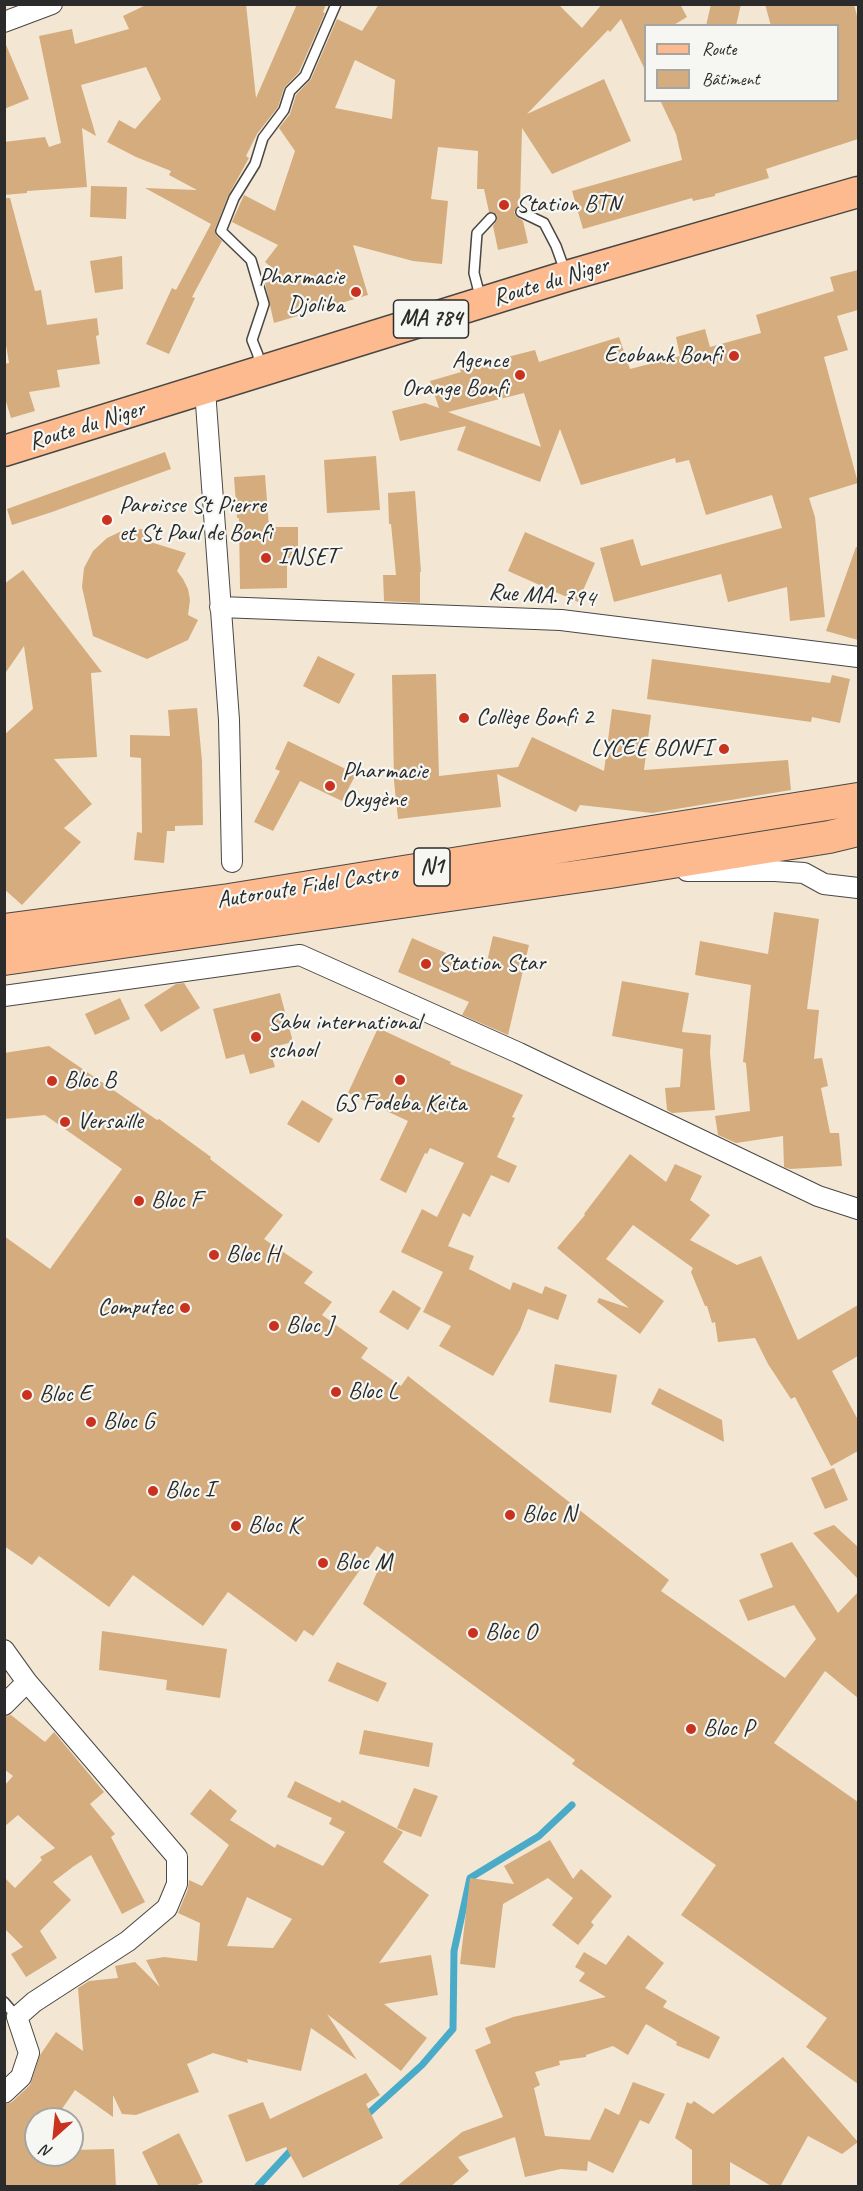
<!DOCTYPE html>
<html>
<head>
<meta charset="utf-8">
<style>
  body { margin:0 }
  #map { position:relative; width:863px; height:2191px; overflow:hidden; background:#f3e7d4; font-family:Caveat,sans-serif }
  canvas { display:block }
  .frame { position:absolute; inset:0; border:6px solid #2b2b2b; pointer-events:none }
  .legend { position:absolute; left:644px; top:24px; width:195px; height:78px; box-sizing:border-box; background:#f6f6f2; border:2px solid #a5a5a2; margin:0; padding:8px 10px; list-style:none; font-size:18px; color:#2b2b2b }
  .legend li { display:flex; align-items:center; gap:12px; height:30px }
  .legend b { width:30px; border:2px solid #a5a5a2 }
  .north { position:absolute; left:24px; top:2107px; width:60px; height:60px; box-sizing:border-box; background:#f6f6f2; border:2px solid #a5a5a2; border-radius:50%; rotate:207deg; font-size:16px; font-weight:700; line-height:24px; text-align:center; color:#2b2b2b }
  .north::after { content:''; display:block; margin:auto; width:21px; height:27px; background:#c8321e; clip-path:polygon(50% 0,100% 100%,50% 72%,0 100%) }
</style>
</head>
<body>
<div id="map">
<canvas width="863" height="2191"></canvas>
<div class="frame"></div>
<ul class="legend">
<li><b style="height:8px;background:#fcba8e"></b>Route</li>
<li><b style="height:16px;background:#d5ac7d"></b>Bâtiment</li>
</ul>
<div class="north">N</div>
</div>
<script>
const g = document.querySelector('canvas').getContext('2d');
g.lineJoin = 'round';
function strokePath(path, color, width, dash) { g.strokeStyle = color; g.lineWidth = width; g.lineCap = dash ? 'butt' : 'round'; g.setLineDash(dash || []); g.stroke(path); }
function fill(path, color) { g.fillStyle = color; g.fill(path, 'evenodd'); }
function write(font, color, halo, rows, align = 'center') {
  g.font = font + ' Caveat,sans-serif'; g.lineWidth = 4.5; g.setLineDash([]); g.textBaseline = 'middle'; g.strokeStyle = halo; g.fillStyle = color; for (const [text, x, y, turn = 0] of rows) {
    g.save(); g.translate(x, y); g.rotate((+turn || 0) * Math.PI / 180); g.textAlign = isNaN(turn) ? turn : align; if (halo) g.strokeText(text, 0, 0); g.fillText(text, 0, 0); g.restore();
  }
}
const stream = new Path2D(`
  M362 2116 370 2112 422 2065 453 2029 454 1951 470 1878 539 1836 572 1805
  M258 2186 295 2146`);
const building = new Path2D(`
  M148 4H246L256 98 297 4H326L323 12 325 13 299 72 284 88 278 107 257 134 246 156 249 158 228 196 215 229 216 235 222 241 192 297 195 298 169 354 146 344 172 288 176 290 211 224 145 188 197 190 169 175 171 171 136 157 107 142 119 120 135 129 161 99 146 67 81 85 96 136 82 128 87 187 27 191V193L4 195V142L45 137 49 147 61 143 39 36 72 29 75 44 129 29 123 16Z
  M379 4H558L582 28 602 4H680L687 17 672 26H645V70L621 19 610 32 608 30 527 114 604 79 631 141 552 174 522 128 520 205 514 212 516 216 523 221 528 243 498 250 493 226 497 220V215L493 212H489L484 189H477L478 151 438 147 431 199 448 201 442 264 413 261 353 245 368 295 274 323 265 283 284 278 265 262 278 245 232 222 230 226 244 195 275 211 295 151 279 128 290 114 296 95 311 79 337 19 362 31ZM355 60 395 80 392 119 335 108Z
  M711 4H741L736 26H706Z
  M765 4H854L858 20V139L766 169 769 178 715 194V196L693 201 692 198 583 229 572 191 682 160 676 134 660 100H837V26H771Z
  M4 40 29 99 4 109Z
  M91 186 127 187 126 219 90 217Z
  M4 198H10L35 291 41 290 47 325 97 318 99 335 96 336 100 364 57 370 60 387 29 392 35 411 11 418 4 395V364L9 363 4 333Z
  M122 256 123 289 95 293 90 261Z
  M858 270V310L837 316 848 350 824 357 858 483 809 498 815 517 825 617 790 621 787 587 728 602 721 574 614 602 600 548 633 539 641 566 782 528 772 495 706 515 689 460 676 463 675 458 581 485 560 429 540 482 457 450 466 426 400 441 392 411 425 403 439 408 430 381 461 372 460 369 535 350 539 362 619 337 630 369 680 356 676 337 705 329 710 347 761 333 756 315 834 291 830 277ZM524 393 541 447 448 412Z
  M165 452 171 469 52 512 12 525 7 509Z
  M376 456 380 510 327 513 324 460Z
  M265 475 269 527H298V558H287V588L240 589 239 518H237L234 477Z
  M415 491 421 572H420V603L384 601 383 575H396L391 524H389L388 493Z
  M144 529 147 541 186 553 177 571 183 579 188 589 190 600 188 615 198 620 188 640 147 659 93 636 82 587 84 568 93 551 107 538 124 530Z
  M525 532 595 563 578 602 508 571Z
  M856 547H858V640L826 631Z
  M23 570 102 672 91 673 97 757 54 759 92 804 64 828 81 842 22 905 4 889V735L33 709 24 646 4 675V584Z
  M318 656 355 674 339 704 303 686Z
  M652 659 830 683 832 675 850 679 840 723 812 717 811 722 647 699Z
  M436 674 439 776 518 767 532 737 604 771 612 709 651 715 644 770 788 760 791 790 652 813 580 805 576 812 497 774 501 807 398 819 394 781 392 675Z
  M197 708 202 761 203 825 175 826V831H167L164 863 134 860 137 832 142 833 141 758 130 757V735L170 736 168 710Z
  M288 741 356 774 342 801 300 781 273 831 254 822 280 771 275 769Z
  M774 912 819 919 807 1009 819 1010 814 1059 822 1058 828 1086 821 1088 830 1133H839L842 1166 790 1169 784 1167 783 1136 736 1143 718 1135 715 1116 750 1111 746 1063 743 1062 751 985 695 975 700 941 768 954Z
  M493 936 529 945 508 1035 462 1015 469 1002 398 972 412 938 485 970Z
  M622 981 689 993 682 1032 711 1035 710 1053 715 1110 672 1113 667 1110 665 1088 680 1087 683 1049 612 1036Z
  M184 983 200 1008 161 1032 144 1005 176 984Z
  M280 993 293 1042 269 1048 275 1067 250 1074 244 1054 226 1059 213 1009Z
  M120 998 130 1019 95 1035 85 1014Z
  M378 1028 451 1062 450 1064 523 1095 512 1117 515 1118 497 1157 517 1166 509 1183 491 1175 470 1217 463 1213 448 1246 474 1256 469 1269 510 1290 513 1282 542 1294 545 1286 567 1295 558 1320 528 1309 520 1330 493 1376 439 1346 451 1326 423 1312 443 1272 401 1252 422 1209 437 1217 464 1163 430 1148 427 1154 425 1153 406 1193 380 1180 408 1121 348 1093Z
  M49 1046 157 1120 159 1119 211 1157 210 1159 283 1215 264 1239 313 1272 304 1283 332 1302 322 1315 368 1348 361 1358 401 1386 408 1376 669 1580 661 1591 785 1678 816 1639 794 1605 748 1621 739 1600 773 1587 760 1554 792 1542 838 1613 858 1592V1698L825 1671 774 1743 858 1802V2084L806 2047 827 2018 681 1915 716 1865 572 1764 575 1760 363 1604 386 1552 377 1546 313 1636 304 1630 296 1642 228 1592 203 1626 133 1575 109 1607 39 1556 32 1565 4 1546V1236L50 1269 122 1169 45 1115 4 1119V1053Z
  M302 1100 333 1119 319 1143 287 1124Z
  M630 1154 666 1182 675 1164 702 1176 690 1200 710 1215 690 1240 737 1265 761 1256 798 1340 858 1305V1356L832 1371 858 1420V1451L831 1466 795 1397 791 1399 768 1364 755 1338 718 1342 715 1322 712 1323 707 1306H705L691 1272 693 1268 633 1225 606 1259 664 1301 640 1334 597 1302 599 1298 629 1308 557 1248 585 1215 584 1214Z
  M393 1290 421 1308 408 1330 379 1312Z
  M555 1364 617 1375 611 1413 549 1402Z
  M659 1388 722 1420 724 1442 651 1404Z
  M834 1468 848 1500 825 1509 811 1478Z
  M834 1525 858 1547V1579L813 1533Z
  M102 1631 227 1649 220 1698 166 1690 167 1680 99 1670Z
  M337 1662 387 1683 378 1702 328 1681Z
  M11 1715 45 1742 54 1732 104 1792 90 1804 115 1834 111 1837 145 1902 122 1914 91 1855 74 1866 53 1882 71 1900 40 1931 57 1958 26 1977 11 1954 23 1947 4 1928V1877L15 1888 42 1860 40 1857 55 1848 18 1815 4 1827V1786L13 1776 4 1769V1717Z
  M364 1730 433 1743 429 1767 359 1754Z
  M295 1781 340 1803 342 1800 403 1832 383 1862 429 1895 379 1963 431 1955 438 1995 384 2004 427 2038 401 2071 327 2014 357 2060 311 2028 301 2071 247 2059 248 2063 213 2053 187 2064 199 2092 136 2115 122 2114 113 2095V2117L75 2090 55 2119H36V2146L33 2150H36V2155H72V2150L114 2149 116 2187H4V2105L12 2102 30 2085 40 2055 56 2032 83 2051 78 1988 89 1981 118 1978 115 1966 135 1962 160 1987 146 1960 164 1957 197 1961 200 1923 178 1913 188 1889 189 1880 202 1886 229 1845 190 1814 210 1789 237 1811 230 1820 275 1848 277 1844 323 1866 345 1832 329 1824 332 1818 287 1797ZM247 1897 292 1919 273 1948 227 1946Z
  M414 1788 438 1796 421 1837 397 1828Z
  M550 1840 573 1879 581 1869 612 1896 591 1922 594 1925 578 1945 552 1925 573 1898 548 1878 503 1904 495 1968 460 1964 470 1878 514 1884 504 1866Z
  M628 1935 664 1963 645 1988 667 2001 663 2007 720 2037 709 2059 676 2045 677 2042 646 2024 628 2055 613 2046 586 2055V2057L559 2061 560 2065 535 2072 540 2085 534 2088 545 2136 590 2140 605 2108 619 2115 633 2082 665 2094 649 2124 640 2120 613 2173 588 2161 587 2171 561 2169 525 2177 515 2137 458 2157 469 2171 450 2187H396L462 2132 503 2117 475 2050 491 2043 485 2028 513 2017 606 1997 579 1981 585 1973 575 1967 584 1952 606 1965Z
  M783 2057 858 2142 842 2154 808 2136 780 2187H773L730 2162V2187H692V2150L675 2138 687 2102 691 2104 694 2101 713 2114Z
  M366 2073 380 2095 366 2104 383 2138 303 2178 286 2147 246 2162 228 2115 263 2102 270 2119Z
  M179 2133 203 2182 193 2187H159L142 2152Z`);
const service = new Path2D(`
  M521 212 544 223 556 246 565 271
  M481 300 474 273 477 233 491 218
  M259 367 258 355 252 340 264 304 251 260 221 231 234 198 255 164 263 138 284 110 290 91 305 76 336 4
  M4 2002 17 2017`);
const minor = new Path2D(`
  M4 22 52 4
  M205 390 229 720 232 862
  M220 607 561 620 858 657
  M687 871H775L804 873 824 884 858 888
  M4 996 300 955 519 1053 818 1196 858 1209
  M4 1650 27 1682 177 1857V1884L167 1908 128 1941 34 2002 17 2017 29 2053 21 2077 4 2093
  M4 1705 27 1682`);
const primary = new Path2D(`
  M4 451 567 276 858 192`);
const trunk = new Path2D(`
  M4 930 229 900 858 799
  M4 959 610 872 829 837 858 830`);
const markers = [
  [504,205,6,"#c8321e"],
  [356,292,6,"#c8321e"],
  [734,356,6,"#c8321e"],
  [520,375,6,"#c8321e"],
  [107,520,6,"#c8321e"],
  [266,558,6,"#c8321e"],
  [464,718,6,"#c8321e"],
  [724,749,6,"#c8321e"],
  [330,786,6,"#c8321e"],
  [426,964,6,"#c8321e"],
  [256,1037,6,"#c8321e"],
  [400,1080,6,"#c8321e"],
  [52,1081,6,"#c8321e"],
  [65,1122,6,"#c8321e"],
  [139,1201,6,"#c8321e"],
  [214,1255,6,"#c8321e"],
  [185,1308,6,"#c8321e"],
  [274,1326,6,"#c8321e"],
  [336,1392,6,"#c8321e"],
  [27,1395,6,"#c8321e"],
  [91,1422,6,"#c8321e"],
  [153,1491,6,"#c8321e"],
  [510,1515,6,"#c8321e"],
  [236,1526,6,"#c8321e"],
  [323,1563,6,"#c8321e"],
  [473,1633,6,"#c8321e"],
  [691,1729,6,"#c8321e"]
];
const shields = [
  [431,319,75],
  [432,867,36]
];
const shieldNames = [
  ["MA 784",431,319],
  ["N1",432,867]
];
const poiNames = [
  ["Station BTN",516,205],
  ["Pharmacie",344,278,"right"],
  ["Djoliba",344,306,"right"],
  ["Ecobank Bonfi",722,356,"right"],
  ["Agence",508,361,"right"],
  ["Orange Bonfi",508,389,"right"],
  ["Paroisse St Pierre",119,506],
  ["et St Paul de Bonfi",119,534],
  ["INSET",278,558],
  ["Collège Bonfi 2",476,718],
  ["LYCEE BONFI",712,749,"right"],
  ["Pharmacie",342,772],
  ["Oxygène",342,800],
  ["Station Star",438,964],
  ["Sabu international",268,1023],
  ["school",268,1051],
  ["Bloc B",64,1081],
  ["GS Fodeba Keita",400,1104,"center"],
  ["Versaille",77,1122],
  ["Bloc F",151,1201],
  ["Bloc H",226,1255],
  ["Computec",173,1308,"right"],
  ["Bloc J",286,1326],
  ["Bloc L",348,1392],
  ["Bloc E",39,1395],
  ["Bloc G",103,1422],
  ["Bloc I",165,1491],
  ["Bloc N",522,1515],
  ["Bloc K",248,1526],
  ["Bloc M",335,1563],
  ["Bloc O",485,1633],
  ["Bloc P",703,1729]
];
const streetNames = [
  ["Route du Niger",551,282,-17],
  ["Route du Niger",87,426,-17],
  ["Rue MA. 794",542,596,4],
  ["Autoroute Fidel Castro",307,887,-9]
];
strokePath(stream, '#4aabc9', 7);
fill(building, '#d5ac7d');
strokePath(service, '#494744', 12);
strokePath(minor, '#494744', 22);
strokePath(primary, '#494744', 33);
strokePath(trunk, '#494744', 34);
strokePath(service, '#fff', 9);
strokePath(minor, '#fff', 20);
strokePath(primary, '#fcba8e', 30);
strokePath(trunk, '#fcba8e', 32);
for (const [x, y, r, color] of markers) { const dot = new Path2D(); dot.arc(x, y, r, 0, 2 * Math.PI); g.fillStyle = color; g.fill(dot); strokePath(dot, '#f6f6f2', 2); }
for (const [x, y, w] of shields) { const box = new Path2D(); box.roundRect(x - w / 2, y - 19, w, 38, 4.5); g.fillStyle = '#f6f6f2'; g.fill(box); strokePath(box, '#2b2b2b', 1.5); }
write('bold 22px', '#2b2b2b', null, shieldNames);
write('24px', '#2b2b2b', '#f6f6f2', poiNames, 'left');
write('24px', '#2b2b2b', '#f6f6f2', streetNames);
</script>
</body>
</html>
